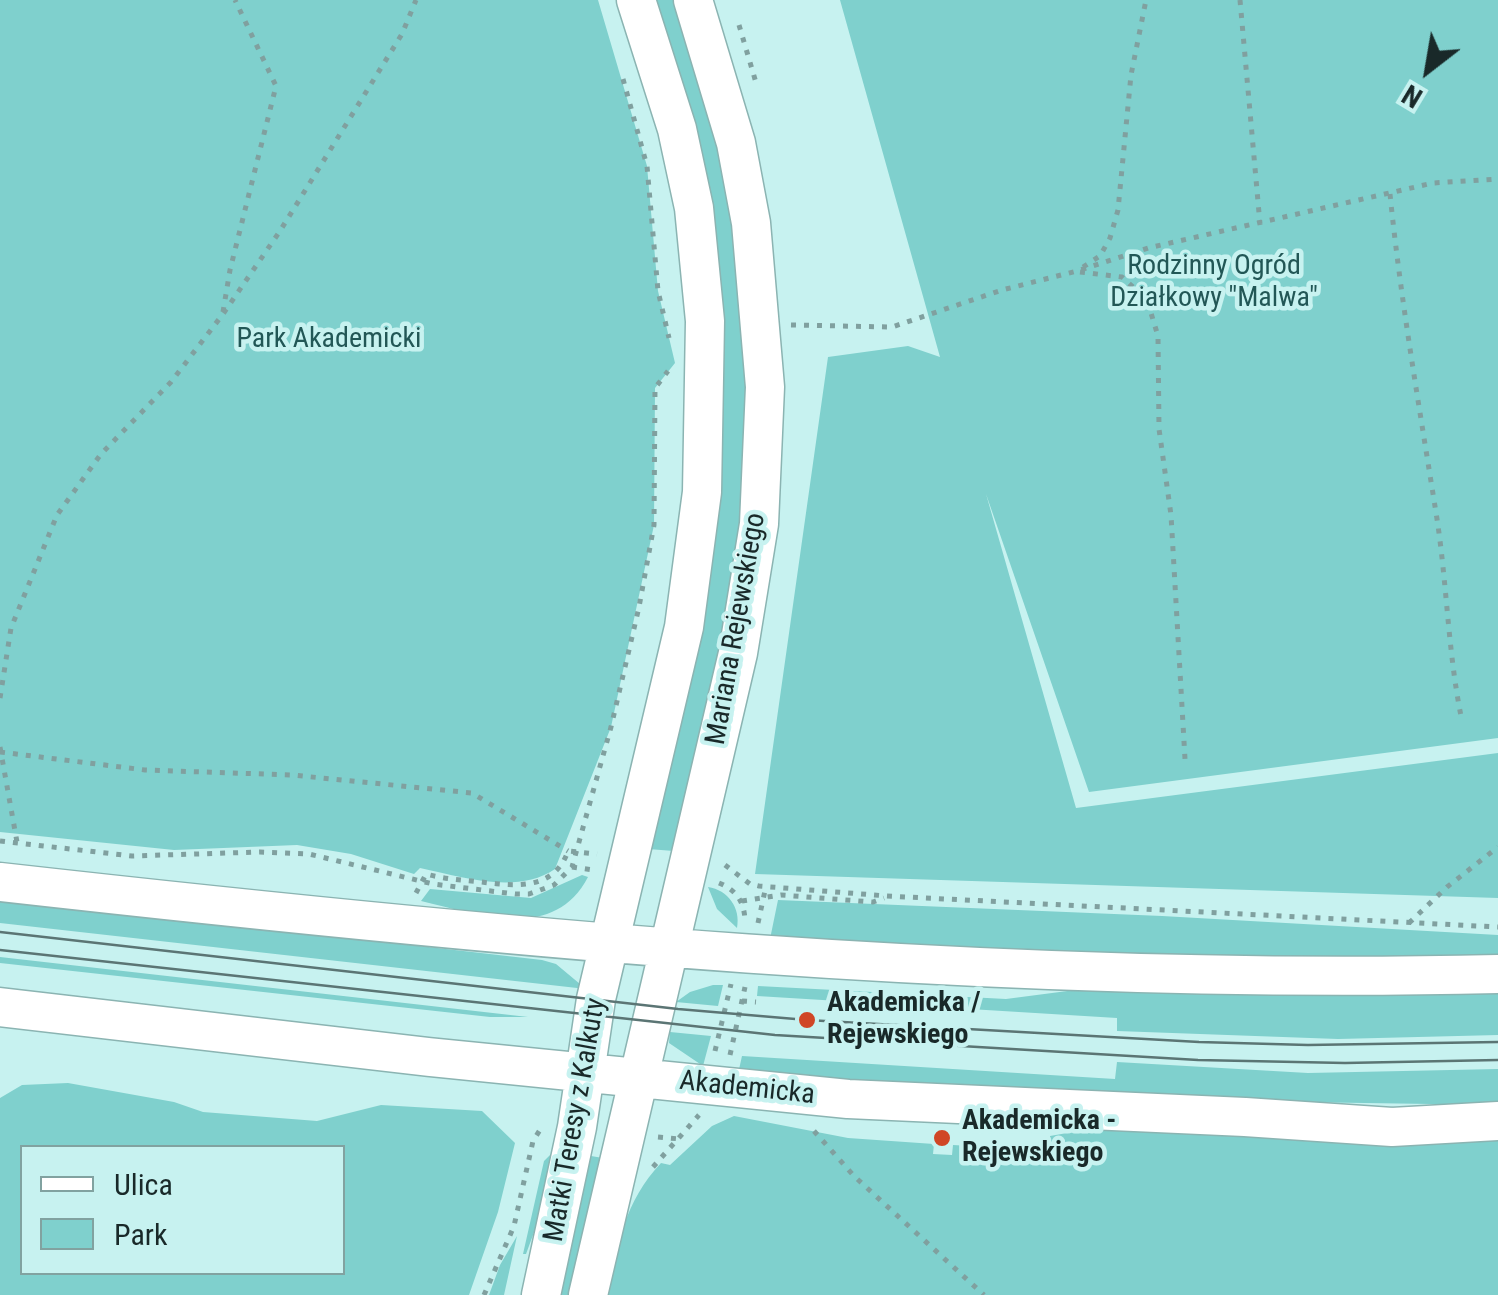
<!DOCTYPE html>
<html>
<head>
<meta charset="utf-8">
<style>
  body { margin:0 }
  #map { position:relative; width:1498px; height:1295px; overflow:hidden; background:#c7f2f0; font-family:"Roboto Condensed",sans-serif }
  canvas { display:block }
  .legend { position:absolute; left:20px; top:1145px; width:325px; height:130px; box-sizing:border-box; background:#c7f2f0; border:2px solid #81a2a0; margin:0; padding:12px 18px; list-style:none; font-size:30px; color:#192929 }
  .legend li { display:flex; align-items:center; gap:20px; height:50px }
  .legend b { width:50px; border:2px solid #81a2a0 }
  .north { position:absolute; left:1378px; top:20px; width:100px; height:100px; -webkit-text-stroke:8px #c7f2f0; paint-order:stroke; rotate:211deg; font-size:28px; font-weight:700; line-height:40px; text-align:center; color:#192929 }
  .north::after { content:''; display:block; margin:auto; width:35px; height:45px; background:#192929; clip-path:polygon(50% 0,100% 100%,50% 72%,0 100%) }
</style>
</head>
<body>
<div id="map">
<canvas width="1498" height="1295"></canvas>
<ul class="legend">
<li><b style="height:12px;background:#fff"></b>Ulica</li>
<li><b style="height:28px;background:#7fd0cd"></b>Park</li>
</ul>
<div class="north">N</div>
</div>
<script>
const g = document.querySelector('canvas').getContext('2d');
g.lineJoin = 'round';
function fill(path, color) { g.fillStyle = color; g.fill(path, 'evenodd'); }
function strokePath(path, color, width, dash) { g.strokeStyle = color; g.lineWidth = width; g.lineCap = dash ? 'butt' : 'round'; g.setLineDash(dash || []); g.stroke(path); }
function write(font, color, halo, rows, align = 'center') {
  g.font = font + ' "Roboto Condensed",sans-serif'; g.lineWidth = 9; g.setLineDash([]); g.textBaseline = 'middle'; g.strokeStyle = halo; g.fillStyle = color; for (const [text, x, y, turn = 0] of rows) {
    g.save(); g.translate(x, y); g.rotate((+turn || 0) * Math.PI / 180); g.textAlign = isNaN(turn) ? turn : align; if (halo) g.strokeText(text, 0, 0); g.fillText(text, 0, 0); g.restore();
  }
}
const green = new Path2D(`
  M0 0H598L647 166 658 291 675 363 655 388 654 525 611 727 555 869C517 895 462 877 420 868L414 874 351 854 297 845 174 850 0 832Z
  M655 0H676C747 192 763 405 731 607 718 689 693 771 674 851L648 849 719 501 724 374 722 304 706 180Z
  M840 0H1498V738L1089 792 986 494 1076 808 1498 753V898L755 874 828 357 908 346 940 357Z
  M582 875 588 877C554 943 477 914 421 901L430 889 531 898Z
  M708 887C728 890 741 908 737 928L717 909Z
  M0 898 542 960 556 964 586 989 0 923Z
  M778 900 1162 916 1498 935V957C1255 960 1012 952 770 939Z
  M0 957 528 1017H490L0 963Z
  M713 985H723L718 1006 676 1002 690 992Z
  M758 986 1006 999 1098 987 1498 990V1035L1338 1039 1117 1031V1018L757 996Z
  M670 1032 711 1036 703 1066 669 1043Z
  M742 1056 1115 1079 1117 1062 1308 1073 1498 1069V1105L1164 1100 738 1074Z
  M68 1083 174 1102 203 1112 317 1121 381 1105 482 1111 515 1143 498 1212 469 1295H0V1098L22 1085ZM22 1148H342V1272H22Z
  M734 1116 848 1138 934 1144 933 1154 952 1155 953 1145 1023 1149 1051 1146 1050 1136 1090 1129 1498 1138V1295H605C617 1246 625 1201 661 1163L670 1165 712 1126Z
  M553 1152 557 1170 526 1254H523L544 1161Z
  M585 1155 603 1158 572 1295H553Z
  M517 1236 504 1295H489L500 1265Z`);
const path = new Path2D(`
  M1240 0 1260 224
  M739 25 757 86
  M623 79 647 166 658 291 669 338
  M1390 194C1401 303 1420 411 1437 519 1447 585 1448 651 1461 716
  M1083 267 1100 256 1110 238 1118 210 1131 75 1146 0
  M1080 272 1122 277 1147 300 1158 336 1159 429 1171 515 1185 759
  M223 312 230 270 276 86 235 0
  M791 325 892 327 1002 290 1077 271 1148 248 1433 183 1498 179
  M0 698 11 628 57 515 101 454 171 382 223 314 280 231 402 34 416 0
  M0 747 17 842
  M0 752 145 770 292 775 472 793 568 851
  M0 841 132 856 260 852 309 854 433 884 515 894H529L554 885 572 867 611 727 639 607 654 525 655 388 668 371
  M725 865 750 884 759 886 887 896 1498 927
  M572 867 593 870
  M719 883C736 890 744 901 745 920
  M416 893 426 874C444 879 462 880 481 882 515 886 554 891 568 851L597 854
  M742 901 781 895 873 902 884 898
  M758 923 766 886
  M1409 923 1447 887 1498 847
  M742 1001 756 1002
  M715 1051 731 984
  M730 1055 745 987
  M814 1131 854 1176 984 1295
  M658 1137 680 1139
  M653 1167 699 1115
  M484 1295 514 1226 533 1141 543 1125`);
const tertiary = new Path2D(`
  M0 882C498 938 996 986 1498 974
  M0 1007 429 1057 848 1099 1245 1117 1392 1127 1498 1121
  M541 1295 577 1127 596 999 684 627 702 492 705 321 694 208 677 129 636 0
  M588 1295 738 653 759 524 765 387 751 223 736 143 693 0`);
const tram = new Path2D(`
  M0 932 678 1009 807 1020 1199 1042 1308 1045 1498 1042
  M0 950 775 1035 1198 1060 1345 1063 1498 1060`);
const markers = [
  [807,1020,10,"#d04626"],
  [942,1138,10,"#d04626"]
];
const parkNames = [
  ["Rodzinny Ogród",1214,267],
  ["Działkowy \"Malwa\"",1214,299],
  ["Park Akademicki",329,340]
];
const streetNames = [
  ["Mariana Rejewskiego",737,629,-80],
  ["Akademicka",747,1089,6],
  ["Matki Teresy z Kalkuty",576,1120,-80]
];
const poiNames = [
  ["Akademicka /",827,1004],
  ["Rejewskiego",827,1036],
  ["Akademicka -",962,1122],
  ["Rejewskiego",962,1154]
];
fill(green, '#7fd0cd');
strokePath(tertiary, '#8bb4b2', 41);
strokePath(path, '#80a09f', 5, [5, 8]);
strokePath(tertiary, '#fff', 38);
strokePath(tram, '#5b7574', 2.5);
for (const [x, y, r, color] of markers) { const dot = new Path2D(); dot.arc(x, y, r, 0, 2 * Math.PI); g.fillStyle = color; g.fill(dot); strokePath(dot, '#c7f2f0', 4); }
write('28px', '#225756', '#c7f2f0', parkNames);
write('28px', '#192929', '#c7f2f0', streetNames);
write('bold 28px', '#192929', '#c7f2f0', poiNames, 'left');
</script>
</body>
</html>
